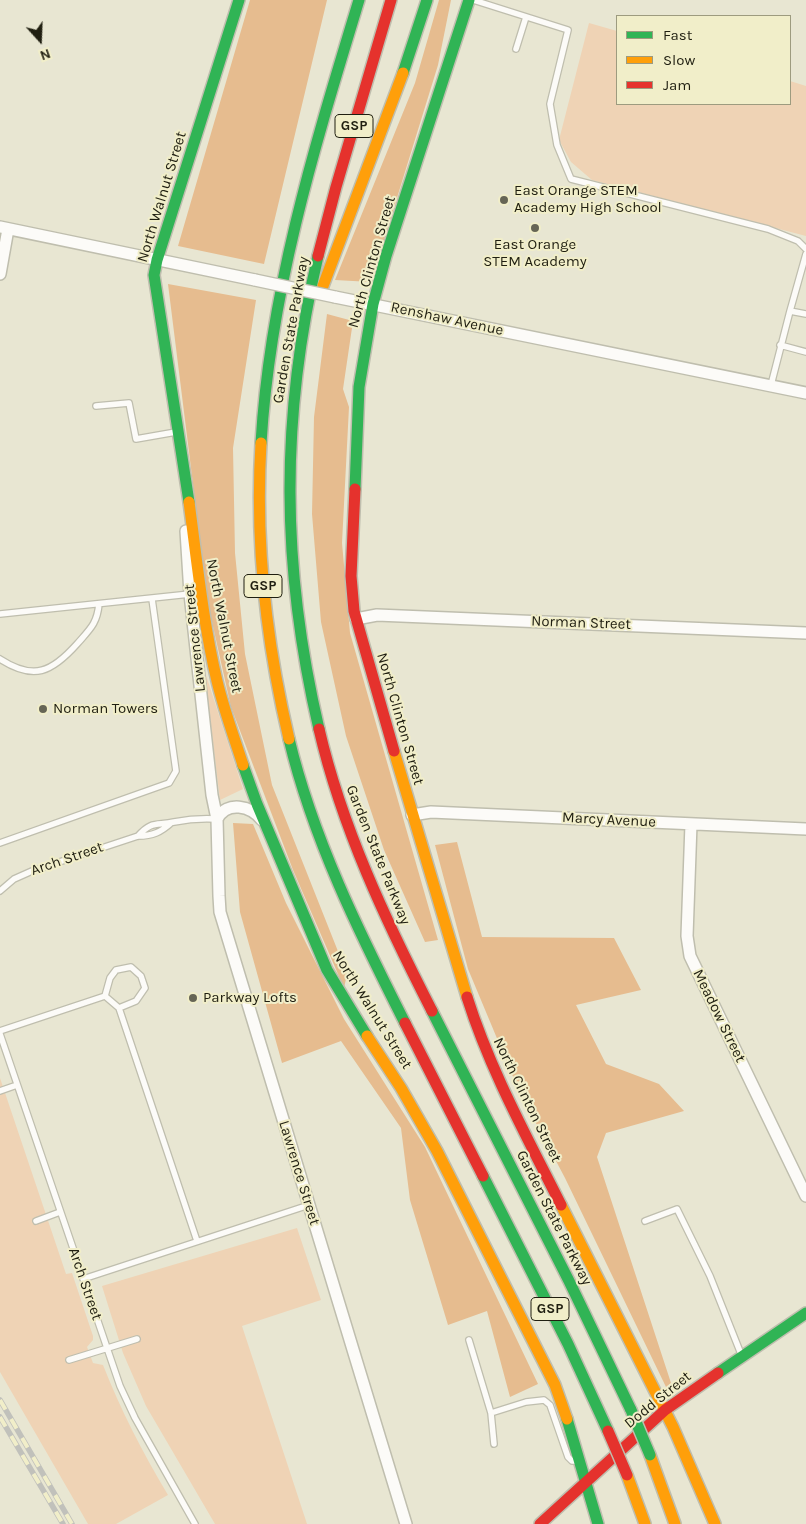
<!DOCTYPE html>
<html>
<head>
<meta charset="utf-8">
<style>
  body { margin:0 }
  #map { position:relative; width:806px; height:1524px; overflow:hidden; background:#e8e6d2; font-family:Karla,sans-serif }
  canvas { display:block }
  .legend { position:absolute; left:616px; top:15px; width:175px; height:90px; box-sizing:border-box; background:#f1eec9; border:1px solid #9d9b7f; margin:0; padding:6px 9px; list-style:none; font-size:15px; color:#201f11 }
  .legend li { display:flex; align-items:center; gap:10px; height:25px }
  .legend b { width:25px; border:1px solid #9d9b7f }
  .north { position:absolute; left:15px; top:15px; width:50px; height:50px; -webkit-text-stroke:4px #f1eec9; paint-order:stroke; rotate:160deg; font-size:14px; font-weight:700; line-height:20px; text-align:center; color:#201f11 }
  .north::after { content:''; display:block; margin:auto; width:18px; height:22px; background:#201f11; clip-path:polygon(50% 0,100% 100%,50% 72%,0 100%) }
</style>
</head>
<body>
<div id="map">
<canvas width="806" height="1524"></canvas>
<ul class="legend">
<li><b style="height:6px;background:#30b455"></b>Fast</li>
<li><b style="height:6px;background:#ff9f0a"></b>Slow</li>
<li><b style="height:6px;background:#e5322d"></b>Jam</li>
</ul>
<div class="north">N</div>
</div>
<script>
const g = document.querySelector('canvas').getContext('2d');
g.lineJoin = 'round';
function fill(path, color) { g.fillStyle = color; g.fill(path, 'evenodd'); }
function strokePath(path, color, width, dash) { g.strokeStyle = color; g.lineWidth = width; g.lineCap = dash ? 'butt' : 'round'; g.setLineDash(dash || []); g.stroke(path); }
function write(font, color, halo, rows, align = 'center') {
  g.font = font + ' Karla,sans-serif'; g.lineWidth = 4; g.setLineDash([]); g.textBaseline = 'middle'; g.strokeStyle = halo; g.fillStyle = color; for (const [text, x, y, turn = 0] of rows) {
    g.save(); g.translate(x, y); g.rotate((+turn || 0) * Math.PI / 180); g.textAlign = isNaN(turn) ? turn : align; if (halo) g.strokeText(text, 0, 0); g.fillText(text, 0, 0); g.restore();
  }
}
const green = new Path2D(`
  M589 23 617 31V104H790V81L806 86V236L592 180 571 162 559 140Z
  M204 669 243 789 220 800Z
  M0 1078 66 1274 72 1273 93 1336V1340L87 1347 93 1363 103 1365C121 1411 143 1453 168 1495L116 1524H88L0 1372Z
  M297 1228 321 1300 242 1326 307 1524H215L146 1406 123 1353 102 1286Z`);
const forest = new Path2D(`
  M250 0H327L264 264 178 246Z
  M439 0H451L438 65 371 282 335 280 415 83Z
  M168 284 256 300 233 448 235 553 245 654 272 785 347 974 344 988 293 870 231 707 208 604Z
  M327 314 353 321 343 389 349 407 342 543 350 633 438 940 425 942 384 850 346 736 321 622 312 514 314 417Z
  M233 823 253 824 286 903 344 1019 425 1147 538 1384 510 1397 487 1311 448 1325 410 1200 401 1128 341 1041 282 1063 240 912Z
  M457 842 482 937 614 938 641 990 576 1005 606 1064 659 1084 684 1111 606 1133 597 1157 671 1383 666 1387 565 1178 519 1091 468 969 435 845Z`);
const lane = new Path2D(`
  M473 0 568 30 550 104 557 145 571 179 768 229 798 241 806 249
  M516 49 526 17
  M790 311 806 254
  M780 345 806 352
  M771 385 790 311 806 314
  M96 406 129 403 136 439 176 432
  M0 614 190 594
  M0 659C34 681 52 672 77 644 90 629 97 624 99 604
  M138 836C152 820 157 826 174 822 189 819 202 818 217 819
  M0 843 169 783 176 771 152 599
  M0 891 14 879 32 871 138 836C153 836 161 832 171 823
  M105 996 110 978 116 970 131 967 141 976 145 988 136 1001 119 1008
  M0 1031 105 996 119 1008 197 1241
  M0 1034 120 1386 135 1418 195 1524
  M0 1091 17 1085
  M36 1221 60 1212
  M645 1221 677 1209 710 1276 741 1354
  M83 1279 309 1205
  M469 1340 491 1413 526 1402 544 1400 550 1405 568 1457 572 1461H578
  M69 1360 137 1339
  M491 1413 494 1444`);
const street = new Path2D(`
  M0 227 255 280
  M0 274 8 229
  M335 297 806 393
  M186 531 190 594 212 795 217 819 219 896 220 912 406 1524
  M356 619 377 615 806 633
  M412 815 431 812 806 829
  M217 819C227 800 251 806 262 820
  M691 824 687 936 690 956 806 1196`);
const fast = new Path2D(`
  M403 73 427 0
  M318 256C280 418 281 567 319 729
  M261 443C270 290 315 145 359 0
  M355 489 359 387 373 304 386 256 469 0
  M189 502 154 275 157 260 239 0
  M289 739C313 839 359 932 405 1023
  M243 765 257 804 327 970 367 1036
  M432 1011 569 1281 631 1410
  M483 1176 568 1344 608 1431
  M718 1373 806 1313
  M567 1419 598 1524`);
const slow = new Path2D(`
  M323 286 403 73
  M261 443C255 542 266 642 289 739
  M189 502C197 562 203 622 217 681 224 710 234 737 243 765
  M394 751 467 997
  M367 1036 401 1088 437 1151 555 1385 567 1419
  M561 1205 673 1427 715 1524
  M650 1455 675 1524
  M627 1475 645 1524`);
const jam = new Path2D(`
  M318 256 336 187 391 0
  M355 489 351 576 354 611 394 751
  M319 729C342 828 386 921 432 1011
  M467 997C490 1070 527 1137 561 1205
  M405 1023 483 1176
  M540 1524 665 1410 718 1373`);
const rail = new Path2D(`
  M0 1400 72 1524
  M0 1417 63 1524`);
const streetBridge = new Path2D(`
  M255 280 335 297`);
const fastBridge = new Path2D(`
  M631 1410 650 1455`);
const jamBridge = new Path2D(`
  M608 1431 627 1475`);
const markers = [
  [504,200,5,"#666555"],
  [535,228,5,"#666555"],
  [43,709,5,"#666555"],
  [193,998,5,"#666555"]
];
const shields = [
  [354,126,38],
  [263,586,38],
  [550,1309,38]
];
const shieldNames = [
  ["GSP",354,126],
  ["GSP",263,586],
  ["GSP",550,1309]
];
const poiNames = [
  ["East Orange STEM",514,191],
  ["Academy High School",514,208],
  ["East Orange",535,245,"center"],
  ["STEM Academy",535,262,"center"],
  ["Norman Towers",53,709],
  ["Parkway Lofts",203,998]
];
const streetNames = [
  ["North Walnut Street",162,197,-73],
  ["North Clinton Street",372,262,-74],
  ["Renshaw Avenue",447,319,12],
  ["Garden State Parkway",291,330,-80],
  ["Norman Street",581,623,2],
  ["North Walnut Street",224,626,79],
  ["Lawrence Street",195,638,-96],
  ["North Clinton Street",400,719,74],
  ["Marcy Avenue",609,820,3],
  ["Garden State Parkway",378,855,68],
  ["Arch Street",67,859,-19],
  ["North Walnut Street",372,1010,58],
  ["Meadow Street",719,1016,64],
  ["North Clinton Street",527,1100,64],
  ["Lawrence Street",299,1173,73],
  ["Garden State Parkway",554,1218,63],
  ["Arch Street",85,1284,71],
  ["Dodd Street",658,1400,-39]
];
fill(green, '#efd3b5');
fill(forest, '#e6bc8f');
strokePath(lane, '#bfbeae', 8);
strokePath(street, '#bfbeae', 14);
strokePath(fast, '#bfbeae', 14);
strokePath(slow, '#bfbeae', 14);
strokePath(jam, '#bfbeae', 14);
strokePath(lane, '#fcfbf8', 5.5);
strokePath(street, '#fcfbf8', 11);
strokePath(fast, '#30b455', 11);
strokePath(slow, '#ff9f0a', 11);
strokePath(jam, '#e5322d', 11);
strokePath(rail, '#c1c1bb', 5.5);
strokePath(rail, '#f1eec9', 4, [11]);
strokePath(streetBridge, '#bfbeae', 14, []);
strokePath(fastBridge, '#bfbeae', 14, []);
strokePath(jamBridge, '#bfbeae', 14, []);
strokePath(streetBridge, '#fcfbf8', 11);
strokePath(fastBridge, '#30b455', 11);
strokePath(jamBridge, '#e5322d', 11);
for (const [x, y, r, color] of markers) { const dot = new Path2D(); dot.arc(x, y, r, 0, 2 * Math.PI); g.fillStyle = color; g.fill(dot); strokePath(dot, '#f1eec9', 2); }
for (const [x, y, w] of shields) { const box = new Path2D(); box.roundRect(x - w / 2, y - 11.5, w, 23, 4); g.fillStyle = '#f1eec9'; g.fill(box); strokePath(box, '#201f11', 1); }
write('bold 14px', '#201f11', null, shieldNames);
write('15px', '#201f11', '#f1eec9', poiNames, 'left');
write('15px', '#201f11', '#f1eec9', streetNames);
</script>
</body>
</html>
